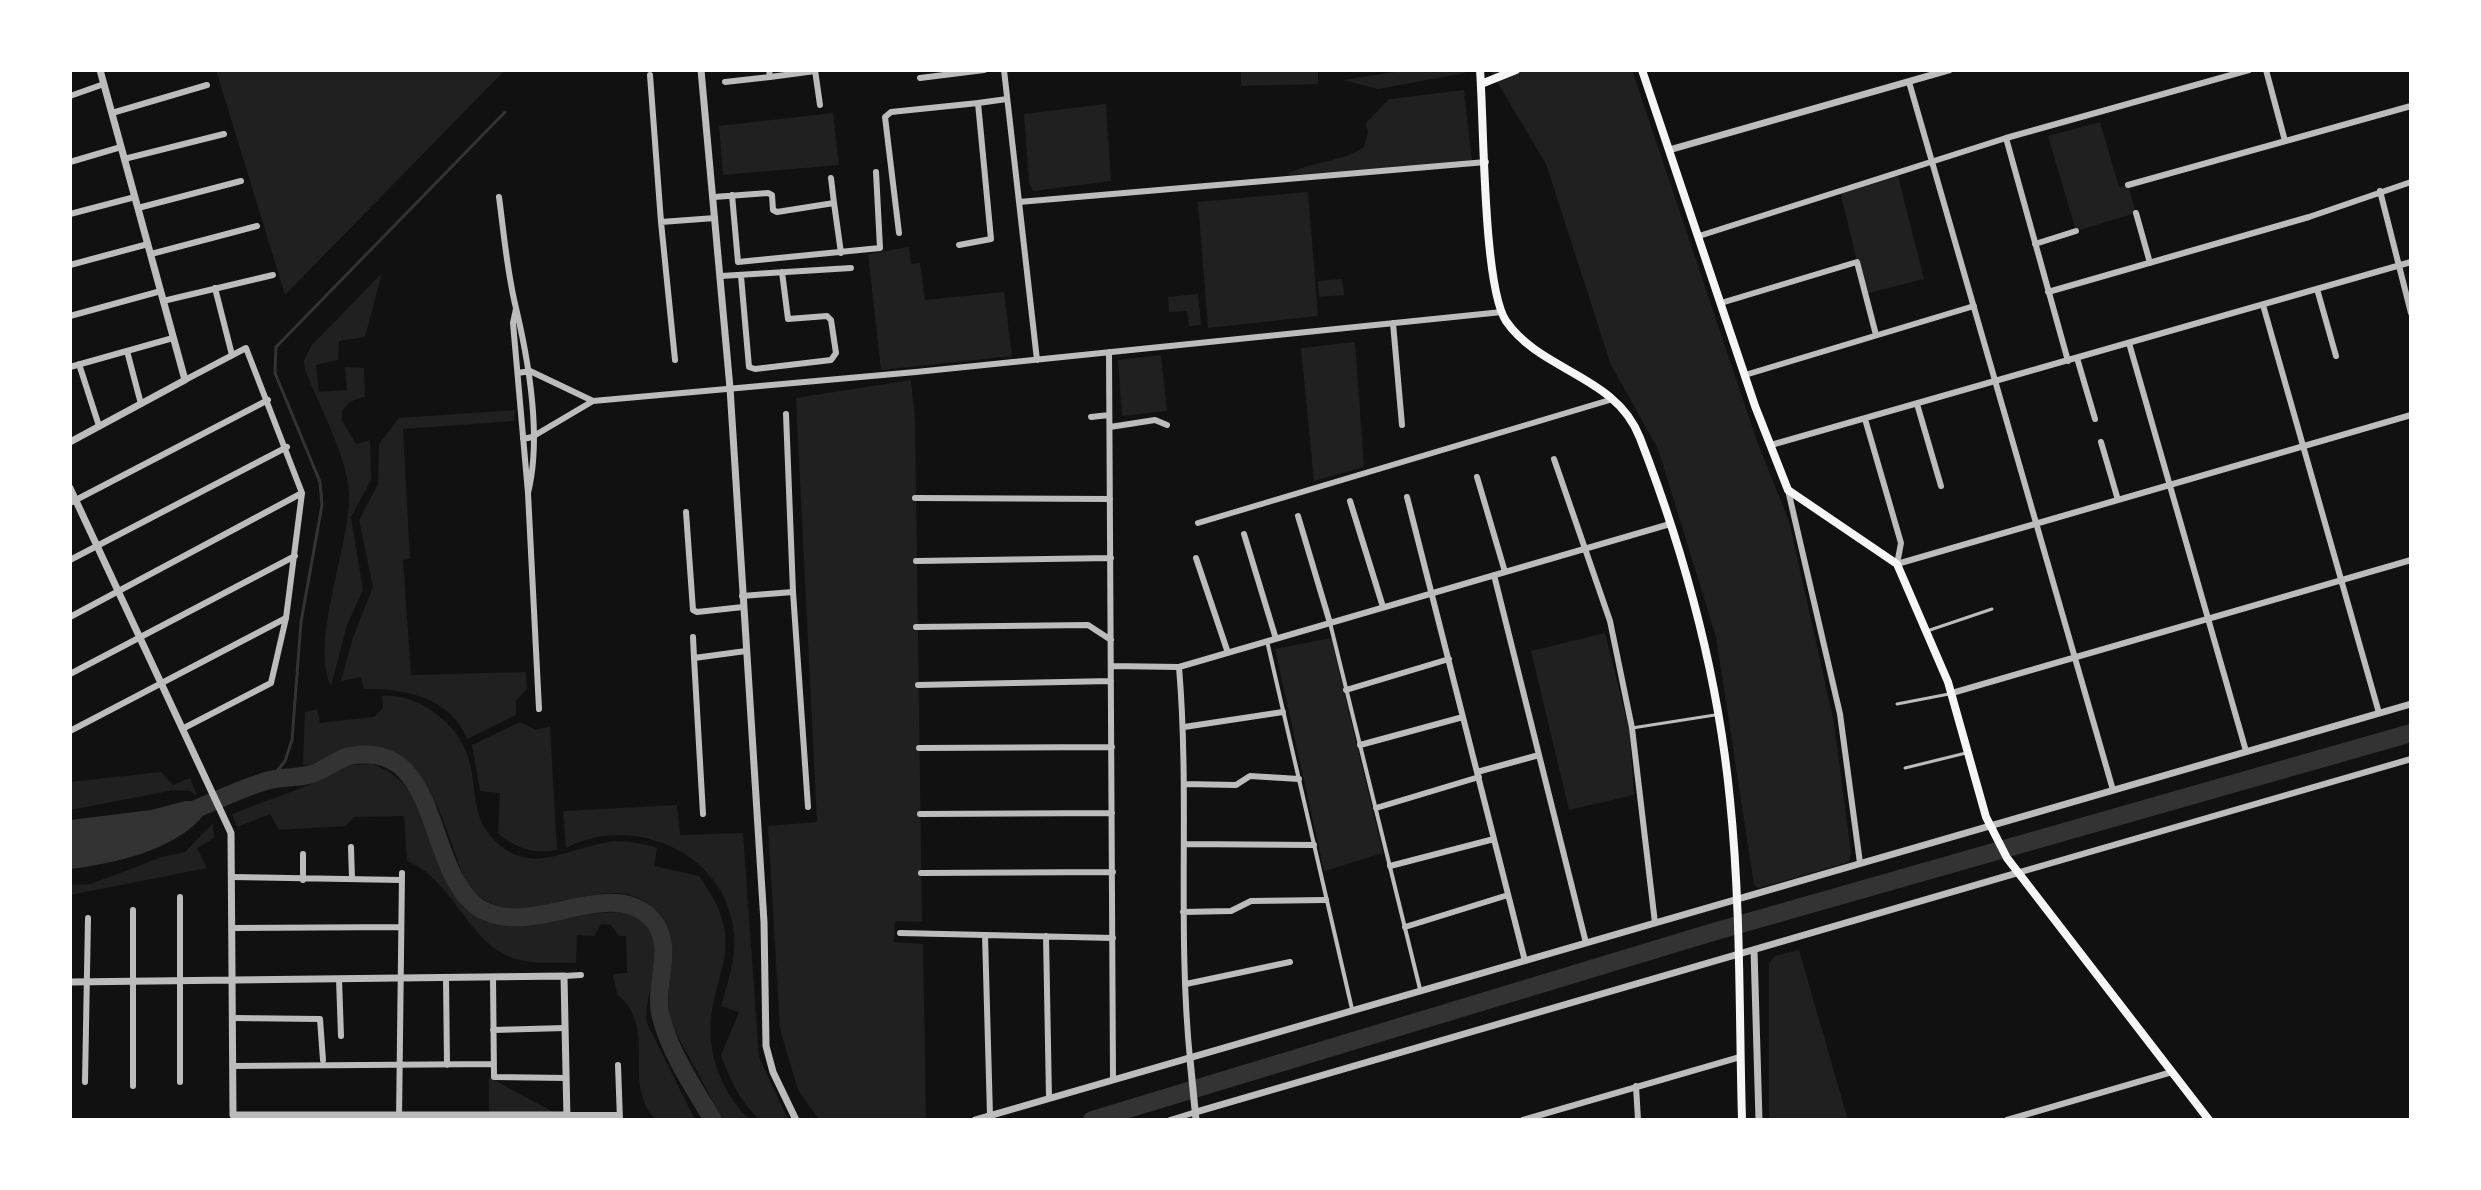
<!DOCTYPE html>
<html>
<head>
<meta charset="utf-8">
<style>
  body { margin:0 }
  #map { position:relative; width:2481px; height:1190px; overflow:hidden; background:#111; font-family:Commissioner,sans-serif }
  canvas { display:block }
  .frame { position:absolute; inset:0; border:72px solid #fff; pointer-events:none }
</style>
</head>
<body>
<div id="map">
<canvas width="2481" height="1190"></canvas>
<div class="frame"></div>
</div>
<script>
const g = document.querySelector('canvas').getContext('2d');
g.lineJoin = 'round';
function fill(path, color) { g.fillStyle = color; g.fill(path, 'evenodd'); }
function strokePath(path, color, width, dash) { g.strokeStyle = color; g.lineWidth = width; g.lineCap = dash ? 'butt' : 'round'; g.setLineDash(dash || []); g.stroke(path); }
const green = new Path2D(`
  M216 70H505L285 295Z
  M1241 70H1318V84L1241 86Z
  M1408 70H1464L1465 73 1378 89 1343 80Z
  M1490 70H1632L1757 441 1789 521 1834 723 1851 853 1849 862 1759 888 1754 885 1716 637 1658 449 1611 365 1546 164Z
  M1464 90 1472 162 1286 175C1311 161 1340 163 1364 147L1368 132 1366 123 1389 99Z
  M1106 104 1111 181 1033 191 1029 183 1024 114Z
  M833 113 839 165 723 175 719 126Z
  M2100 122 2119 187 2128 185 2136 213 2076 231 2048 136Z
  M1897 172 1924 279 1865 294 1840 191Z
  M1308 192 1318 316 1208 328 1198 202Z
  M909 247 911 264 920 263 925 300 1004 292 1012 356 881 370 868 254Z
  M382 273 365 337 339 341 338 360 316 365 319 392 347 390 345 367 364 368 365 397C354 399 349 401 342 411V421L356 444 370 440 371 480 351 517 363 590 347 625 331 686C310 642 349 548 349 498 350 461 319 406 305 370L304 360 312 345Z
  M1342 279 1344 295 1319 297 1318 281Z
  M1198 294 1201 325 1189 326 1187 311 1169 312 1168 297Z
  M1355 342 1364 467 1314 481 1301 348Z
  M1161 355 1167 411 1122 416 1118 360Z
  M911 380 915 421 922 922 895 921 894 942 923 944 926 1120H819L798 1090 780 1029 768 826 817 822 796 398Z
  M515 410 514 421 403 429 410 559 403 560 411 675 526 672 527 689 516 701V715L467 739C451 697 403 688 364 689L361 677 341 681 353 637 373 587 359 520 378 484 379 444 399 418Z
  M1605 633 1629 729 1634 795 1569 810 1531 651Z
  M1331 638 1383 853 1324 871 1275 649Z
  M382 696C419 692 460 725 469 760 477 789 471 816 494 840 529 875 563 851 603 843 620 839 640 843 657 848L654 866 699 876C711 893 723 912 725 933 728 958 719 976 714 1000 703 1043 718 1090 750 1120H723L673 1027C656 984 696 935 646 902 593 867 517 949 466 882 447 836 427 739 361 747 344 749 317 767 303 765L305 712 317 709 320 723 374 717 383 708Z
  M520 722 536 730 550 726 557 850C533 854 516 849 498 833L500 793 480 791 472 745Z
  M371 764C422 778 434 847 451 891 513 970 620 873 651 933 665 960 643 995 647 1023L695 1120H656C620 1083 660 1030 617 994L613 974 627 973 626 936H619L611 925 601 924 594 936 577 935 576 963C556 962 532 965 513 958 466 941 453 879 407 861L404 816 354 817 346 826 279 830 270 814 237 827 232 814 317 782 344 766Z
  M161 772 173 785 190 778 197 796 190 791 174 790 70 810V782Z
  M677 805 680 835 743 833 759 1057 788 1120H760C740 1102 730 1080 721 1055L739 1012 721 1006C728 982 736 959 734 934 728 854 633 812 566 848L563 811Z
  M213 823 214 838 197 848 207 868 70 895V885L91 884 162 857 185 852Z
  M1799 950 1848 1120H1769V963L1775 956Z
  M489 1077 553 1112H489Z`);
const water = new Path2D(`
  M185 801H197L202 806V817C173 851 112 864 70 869V820L151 810Z`);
const stream = new Path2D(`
  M270 780 285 761 292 740 301 622 322 505 320 482 275 373 276 347 505 112`);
const river = new Path2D(`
  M179 815C210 805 239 788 270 780 283 777 298 778 312 774 325 770 337 759 350 756 447 738 422 884 487 912 538 934 609 878 650 917 678 944 652 985 661 1017 670 1053 694 1088 713 1120
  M1092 1120 1713 932 2411 733`);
const service = new Path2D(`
  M1930 630 1992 609
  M1897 704 1949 694
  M1632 728 1715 715
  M1905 768 1966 753`);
const pedestrian = new Path2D(`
  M1330 623 1420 989
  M1267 641 1352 1009`);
const minor = new Path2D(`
  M815 70 820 105
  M1004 70 1037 360
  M2266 70 2285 141
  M650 75 661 222 715 218
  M770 77 815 71
  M920 78 984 70
  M725 82 770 77 769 70
  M1909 82 2113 790
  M70 96 104 84
  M112 113 207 85
  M2006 138 2068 361
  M124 159 224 134
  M70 162 121 147
  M2128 185 2411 106
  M2380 191 2411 313
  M732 195 738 262 880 248 876 172
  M499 197C504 234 507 272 516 308 529 363 542 437 528 493
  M714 197 768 193 772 195 773 210 777 212 834 203 831 178
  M1019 202 1486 162
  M834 203 841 253
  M138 208 241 181
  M2136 213 2150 263
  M70 214 135 197
  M661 222 675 360
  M899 233 885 117 891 112 978 103
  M1699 236 2006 138 2249 70
  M2035 244 2076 231
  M959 245 991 239 978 103 1007 99
  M151 254 257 226
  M70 265 148 244
  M721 276 851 268
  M741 276 749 367 755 369 831 360 836 353 831 320 827 316 788 319 782 272
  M215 288 232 355
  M2317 289 2336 356
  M2048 292 2309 217 2411 182
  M163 301 273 275
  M1721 303 1857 262 1876 335
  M2263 305 2379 713
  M516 309 513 323 528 493 539 709
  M70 316 161 291
  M1393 323 1402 425
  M2129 343 2246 751
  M127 351 141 404
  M1109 352 1113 1078
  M2077 358 2095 419
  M79 364 99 426
  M70 367 173 338
  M518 373 530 371 593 401
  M1745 375 1974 306
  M1917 404 1941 486
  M1091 417 1109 415
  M1865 419 1901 543 1897 564 2411 415
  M1110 427 1155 420 1167 425
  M523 439 532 437 593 401 916 372 1502 312
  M2101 442 2118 500
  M1771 445 2411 262
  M1554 459 1610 621 1632 728 1655 923
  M1477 477 1505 572
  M1788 490 1840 714 1860 863
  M1407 497 1525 961
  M915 498 1110 499
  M1350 501 1383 607
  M70 503 268 400
  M686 512 693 610 697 612 743 607
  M1298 516 1330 623
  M1198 523 1613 399
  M1244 534 1276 639
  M1196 558 1228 653
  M70 560 287 447
  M916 561 1111 558
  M1494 575 1586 943
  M793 592 808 807
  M742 596 793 592 786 414
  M70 617 302 493
  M916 627 1088 625 1111 640
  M693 637 694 658
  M1111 666 1179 667 1670 524
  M1179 667C1190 797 1177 929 1190 1059
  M70 674 295 556
  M918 685 1111 681
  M1346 690 1449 659
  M1952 693 2411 560
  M1184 727 1283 712
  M184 728 271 683 286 618 302 493 246 348 185 380
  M70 731 286 618
  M1360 745 1463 717
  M919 748 1112 747
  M1477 772 1539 755
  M1184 784 1236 785 1250 776 1299 779
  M1376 808 1479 777
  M703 814 694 658 746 651
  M920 814 1112 813
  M1184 844 1314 845
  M351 847 352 879
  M1390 866 1494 839
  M921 873 1113 872
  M2017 873 2411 759
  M233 877 401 880
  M303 880V854
  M180 897V1082
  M1183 912 1231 911 1251 901 1326 900
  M1405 927 1508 895
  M233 928 400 927
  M900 933 1113 938
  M985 935 990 1116
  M1046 936 1049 1098
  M564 976 581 975
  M446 977 447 1065
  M493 977 494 1077 566 1078
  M339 979 341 1036
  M1186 984 1290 962
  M233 1018 320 1019 323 1060
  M493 1030 565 1028
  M618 1065 620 1120
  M233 1066 494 1064
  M85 1082 88 918
  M133 1086V910
  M1636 1086 1638 1120
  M567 1115H619
  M399 1120 402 873
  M1170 1120 1196 1112
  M1523 1120 1740 1057
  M2007 1120 2172 1072`);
const tertiary = new Path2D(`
  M701 70 730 388 764 922 766 1046 773 1072 796 1120
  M1669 150 1949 70
  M70 442 185 380 100 70
  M70 488 231 833 233 1115H567
  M1754 950 1759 1120
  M70 982 564 976 567 1120
  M1190 1059 1196 1120
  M1196 1112 2017 873
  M975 1120 2411 704`);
const secondary = new Path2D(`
  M1480 70C1484 121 1483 286 1506 321 1541 372 1616 375 1640 438 1685 554 1718 676 1730 800 1741 906 1739 1014 1742 1120
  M1642 70 1755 406 1788 490 1897 564 1948 682 1986 817 2007 858 2209 1120
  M1481 84 1516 70`);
fill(green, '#202020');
fill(water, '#333');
strokePath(stream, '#333', 3);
strokePath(river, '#333', 18);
strokePath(service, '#bcbcbc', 3);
strokePath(pedestrian, '#bcbcbc', 4);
strokePath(minor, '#bcbcbc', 6);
strokePath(tertiary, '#bcbcbc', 7);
strokePath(secondary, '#f5f5f5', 8);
</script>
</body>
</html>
